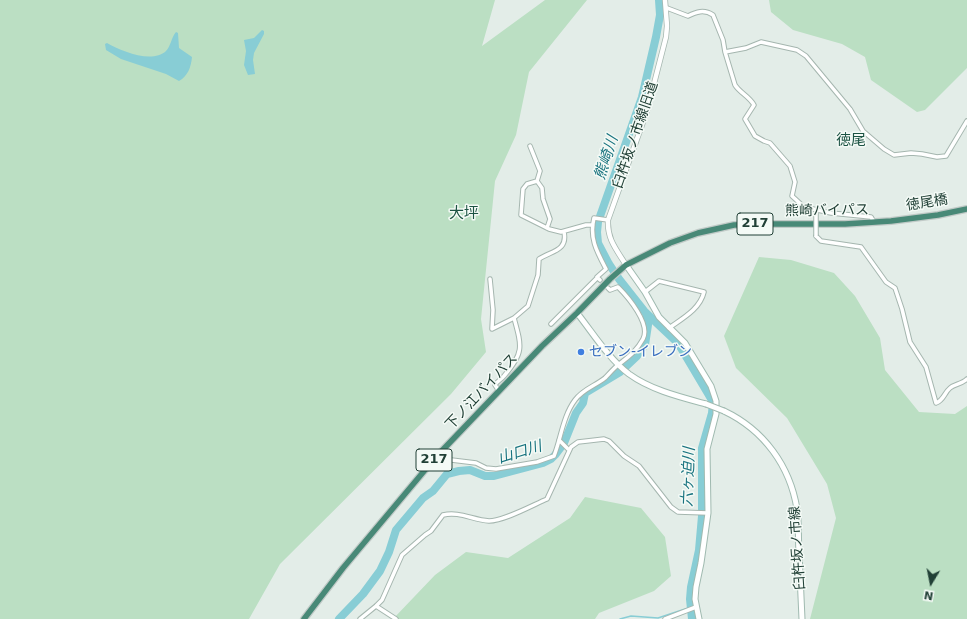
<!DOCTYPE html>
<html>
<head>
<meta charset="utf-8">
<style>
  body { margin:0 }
  #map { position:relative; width:967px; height:619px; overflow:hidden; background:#e3ede8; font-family:"DejaVu Sans",sans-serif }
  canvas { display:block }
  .north { position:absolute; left:911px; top:563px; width:40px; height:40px; -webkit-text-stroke:3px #f4faf6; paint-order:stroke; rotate:190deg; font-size:11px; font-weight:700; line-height:16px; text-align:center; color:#214036 }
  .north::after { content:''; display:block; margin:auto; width:14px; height:18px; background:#214036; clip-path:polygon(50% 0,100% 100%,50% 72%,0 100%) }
</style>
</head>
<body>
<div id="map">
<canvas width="967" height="619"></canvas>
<div class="north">N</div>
</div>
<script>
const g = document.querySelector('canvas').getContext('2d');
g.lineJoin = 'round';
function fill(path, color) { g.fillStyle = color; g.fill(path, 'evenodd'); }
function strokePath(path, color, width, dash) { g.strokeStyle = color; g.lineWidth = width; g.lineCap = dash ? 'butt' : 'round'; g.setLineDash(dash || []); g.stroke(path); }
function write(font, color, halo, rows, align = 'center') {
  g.font = font + ' "DejaVu Sans","Noto Sans JP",sans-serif'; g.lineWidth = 3; g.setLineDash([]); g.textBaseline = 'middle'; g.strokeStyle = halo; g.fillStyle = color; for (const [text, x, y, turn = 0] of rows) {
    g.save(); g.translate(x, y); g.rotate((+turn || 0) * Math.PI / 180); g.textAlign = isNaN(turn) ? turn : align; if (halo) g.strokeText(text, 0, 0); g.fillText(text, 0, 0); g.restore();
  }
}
const green = new Path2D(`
  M0 0H495L482 46 545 0H587L529 72 516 135 495 181 481 319 486 352 451 394 280 564 249 619H0Z
  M769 0H967V68L925 110 917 112 871 80 865 57 842 44 793 30 771 12Z
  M759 257 791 260 834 273 855 296 880 338 885 370 919 412 955 414 967 406V619H810L836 518 827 484 787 418 736 368 724 336Z
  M585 497 641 508 665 537 671 576 654 591 599 613 595 619H393L435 575 466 552 508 558 570 518Z`);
const water = new Path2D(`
  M262 30 264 31V34L254 53 253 60 255 74 248 75 244 65 246 51 244 40 254 38Z
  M176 32 178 33 179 48 192 57C191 67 188 76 179 81L166 74 121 59 106 50 105 44 107 43C121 51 152 64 166 51 171 46 171 38 176 32Z`);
const stream = new Path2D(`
  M620 619 631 616 658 618 691 607`);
const river = new Path2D(`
  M659 0 660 15 656 37 642 97 598 222 597 232 598 243 609 264 619 279 645 312 678 343 713 402 712 413 702 448V516L699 550 691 587 690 599 692 619
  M339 619 363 594 380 571 389 552 396 530 423 498 433 491 447 474 459 471 470 470 485 476H494L543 463 551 459 555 455 564 443 576 413 583 403 585 393 620 372 637 356 645 345 648 325 646 313`);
const minor = new Path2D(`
  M667 8 688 16C696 12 704 9 713 15L723 40 725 52 735 85C740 93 749 96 754 105L745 119 755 136 764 141 770 143 790 166 795 182 792 196 804 207 831 213 871 217 874 222
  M725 52 746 48 761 42 797 50 806 56 850 109 863 131 884 149 894 155 911 153 922 154 937 157 946 156 967 121
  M530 146 540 171 537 181
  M537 181 527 184 523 189 521 215 549 229 561 232 586 225H593
  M537 181 542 188 543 199 550 219 547 228
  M816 236 821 241 861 247 886 282 895 288 902 309 910 342 926 367 936 403C944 400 944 393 950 388 955 384 962 384 967 379
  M490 279 493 310 492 329 514 318 528 306 538 275 539 259C551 251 568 251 564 232
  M600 280 597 277 606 269C597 252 589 238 594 218L608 220
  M645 292 659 281 704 292C700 309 683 318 669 328
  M551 324 597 278
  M499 391 495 385C497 381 501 380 504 376 524 353 522 347 514 318
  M559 440 569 450
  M435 458 476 463 486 468 496 469 537 462 554 456C561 438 563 416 575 400 583 389 595 386 605 378 609 374 613 369 618 365 628 357 636 352 643 339 651 324 628 297 618 287L610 290 608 288
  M376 606 396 619
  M360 619 376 606 382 600 402 555 425 535 431 531 443 515C459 511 473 520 489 521 504 521 533 505 547 499L571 447 578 442 587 441 604 439 609 441 624 456 639 466 671 507 678 512 708 513
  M665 619 696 607`);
const tertiary = new Path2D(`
  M626 265C616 249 607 239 608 220L647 111 666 37 667 26 665 0`);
const secondary = new Path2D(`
  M626 265 645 292 659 317 685 343 711 386 716 401V414L707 449 708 513 701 563 696 587 695 599 699 619
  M577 313C593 333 608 358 629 374 651 390 680 397 706 404
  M724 411C764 430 790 466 797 509 799 523 798 538 799 552 800 574 801 597 802 619`);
const trunk = new Path2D(`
  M304 619 343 568 435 458 542 346 577 313 610 279 626 265 670 243 698 233 734 225 772 224H845L891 221 938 215 967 209`);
const minorBridge = new Path2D(`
  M816 236V213`);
const secondaryBridge = new Path2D(`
  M706 404 724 411`);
const markers = [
  [581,352,4,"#3f7fe0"]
];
const shields = [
  [755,224,36],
  [434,460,36]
];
const shieldNames = [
  ["217",755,224],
  ["217",434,460]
];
const streetNames = [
  ["臼杵坂ノ市線旧道",636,135,-71],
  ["徳尾橋",927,203,-9],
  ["熊崎バイパス",827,211,-1],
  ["下ノ江バイパス",482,392,-47],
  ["臼杵坂ノ市線",798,548,-94]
];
const shopNames = [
  ["セブン-イレブン",589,352]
];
const neighbourhoodNames = [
  ["徳尾",851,141],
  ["大坪",464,214]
];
const waterNames = [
  ["熊崎川",607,158,-72],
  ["山口川",520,453,-17],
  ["六ヶ迫川",689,477,-88]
];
fill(green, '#bbdfc3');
fill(water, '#88cdd5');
strokePath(stream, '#88cdd5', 1.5);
strokePath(river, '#88cdd5', 8);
strokePath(minor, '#a5b6af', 5.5);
strokePath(tertiary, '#a5b6af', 6);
strokePath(secondary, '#a0bab0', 7);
strokePath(trunk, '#c1cac7', 8);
strokePath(minor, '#fff', 3.5);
strokePath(tertiary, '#fff', 4.5);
strokePath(secondary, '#fff', 5);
strokePath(trunk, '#488977', 5.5);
strokePath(minorBridge, '#a5b6af', 5.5, []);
strokePath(secondaryBridge, '#a0bab0', 7, []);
strokePath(minorBridge, '#fff', 3.5);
strokePath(secondaryBridge, '#fff', 5);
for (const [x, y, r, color] of markers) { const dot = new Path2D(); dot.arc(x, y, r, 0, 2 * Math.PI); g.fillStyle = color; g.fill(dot); strokePath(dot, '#f4faf6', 1.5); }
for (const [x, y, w] of shields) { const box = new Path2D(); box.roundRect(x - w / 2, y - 11, w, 22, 3); g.fillStyle = '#f4faf6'; g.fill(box); strokePath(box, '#214036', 1); }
write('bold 13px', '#214036', null, shieldNames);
write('14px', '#214036', '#f4faf6', streetNames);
write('14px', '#366cbe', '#f4faf6', shopNames, 'left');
write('15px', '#1c5343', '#f4faf6', neighbourhoodNames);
write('italic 15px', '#18737f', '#f4faf6', waterNames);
</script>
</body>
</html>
